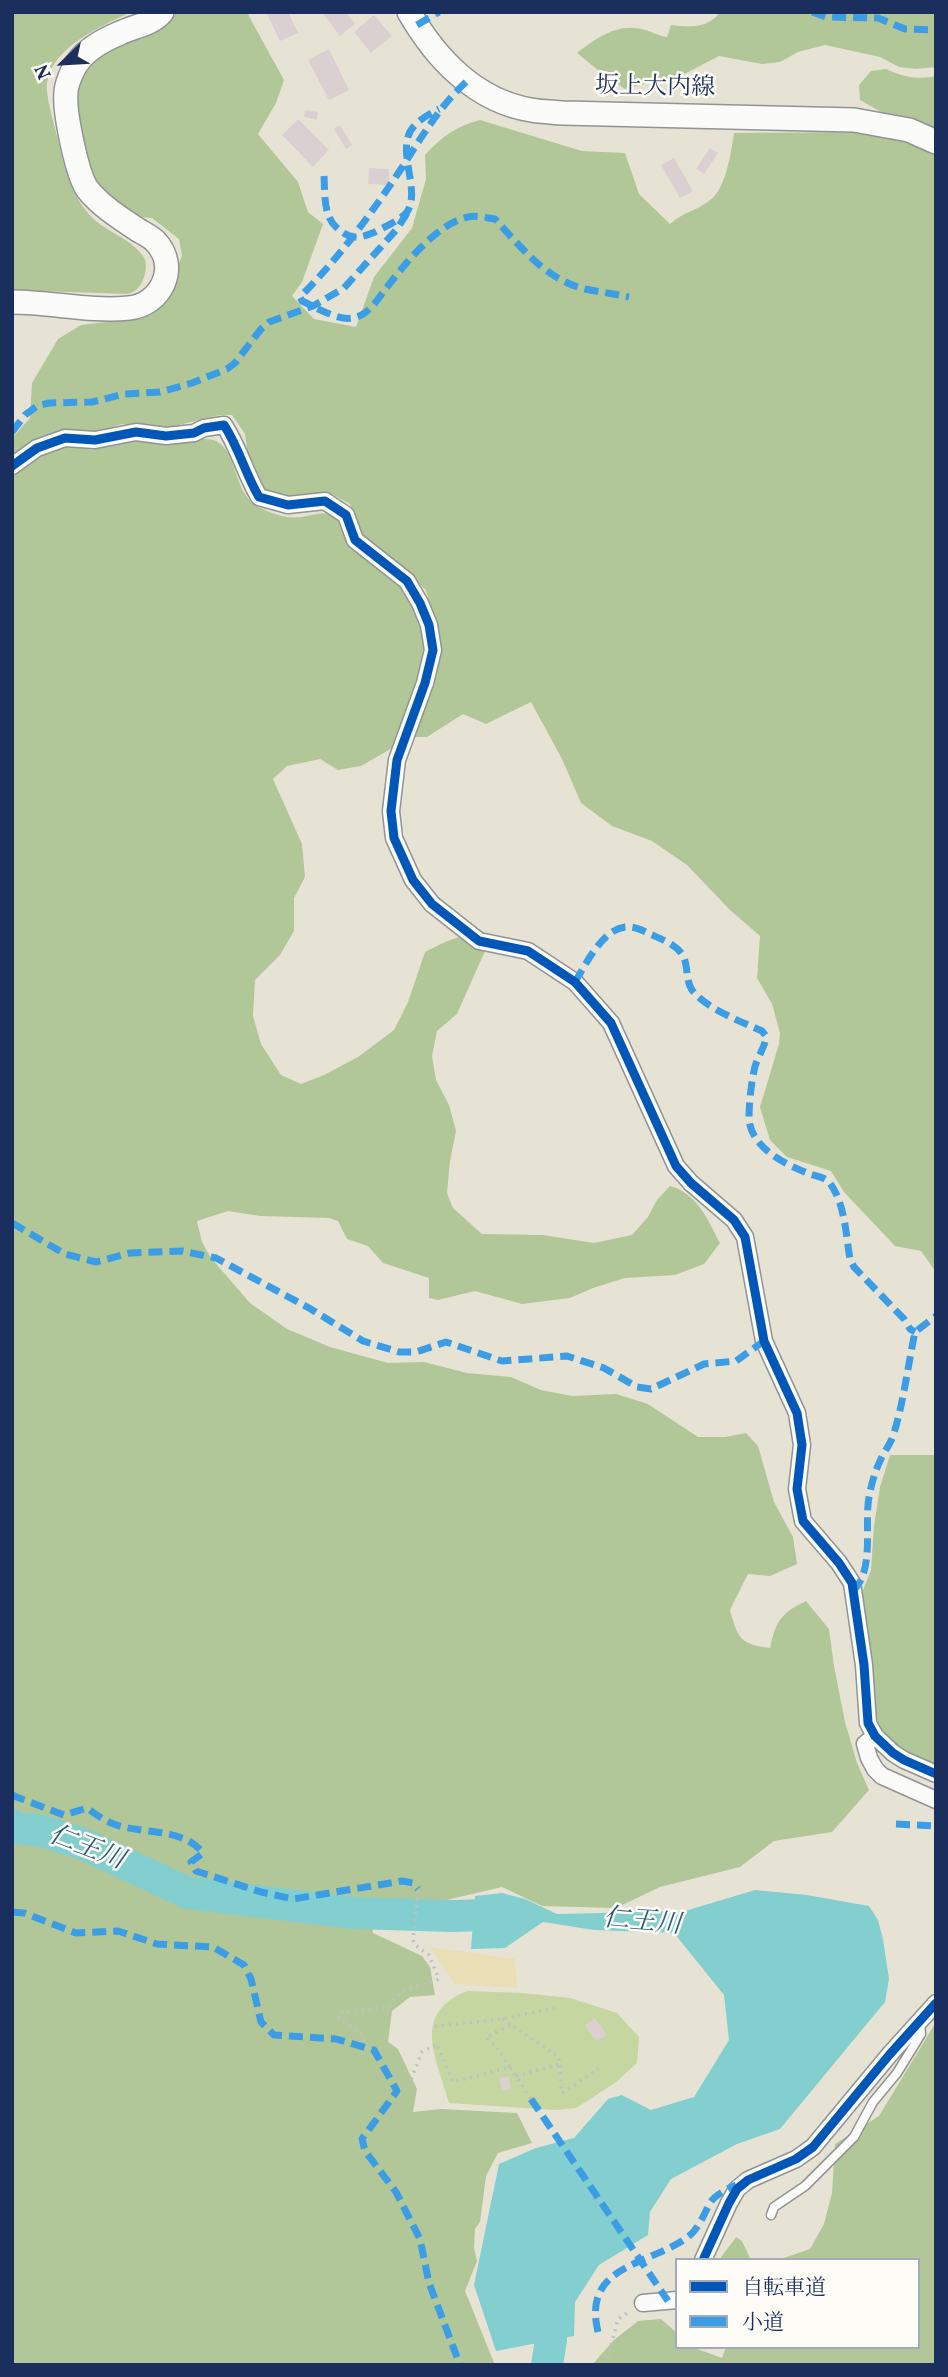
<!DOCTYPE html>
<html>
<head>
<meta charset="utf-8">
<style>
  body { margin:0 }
  #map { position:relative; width:948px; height:2377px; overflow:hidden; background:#e6e3d5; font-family:Vollkorn,"Noto Serif JP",serif }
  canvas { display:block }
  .frame { position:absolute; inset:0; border:14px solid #1b2f5e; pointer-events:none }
  .legend { position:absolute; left:675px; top:2258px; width:245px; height:91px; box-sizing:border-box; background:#fdfcf7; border:2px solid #a3aaba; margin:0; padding:9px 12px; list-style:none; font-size:21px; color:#1b2f5e }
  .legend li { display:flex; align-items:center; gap:14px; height:35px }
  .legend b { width:35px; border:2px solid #a3aaba }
  .north { position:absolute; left:28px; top:28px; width:70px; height:70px; -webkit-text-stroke:5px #fdfcf7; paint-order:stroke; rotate:246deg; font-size:19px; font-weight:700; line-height:28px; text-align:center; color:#1b2f5e }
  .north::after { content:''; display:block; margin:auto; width:24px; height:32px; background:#1b2f5e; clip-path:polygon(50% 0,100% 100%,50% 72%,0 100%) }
</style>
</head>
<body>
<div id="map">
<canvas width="948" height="2377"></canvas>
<div class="frame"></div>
<ul class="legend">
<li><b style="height:9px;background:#0057b8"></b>自転車道</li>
<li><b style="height:9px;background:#3b9de6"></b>小道</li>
</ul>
<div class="north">N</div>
</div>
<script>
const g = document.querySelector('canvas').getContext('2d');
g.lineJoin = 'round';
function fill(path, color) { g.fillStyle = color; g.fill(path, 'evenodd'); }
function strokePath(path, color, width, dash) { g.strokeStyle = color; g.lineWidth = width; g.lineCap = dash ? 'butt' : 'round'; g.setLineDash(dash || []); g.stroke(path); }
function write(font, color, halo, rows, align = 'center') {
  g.font = font + ' Vollkorn,"Noto Serif JP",serif'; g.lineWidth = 5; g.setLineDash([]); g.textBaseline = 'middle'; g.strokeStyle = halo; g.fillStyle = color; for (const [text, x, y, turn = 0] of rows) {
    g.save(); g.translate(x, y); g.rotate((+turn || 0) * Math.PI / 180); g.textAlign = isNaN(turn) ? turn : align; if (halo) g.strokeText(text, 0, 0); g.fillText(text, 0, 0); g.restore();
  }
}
const green = new Path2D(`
  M467 1991 523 1993 570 1998 617 2013 639 2037 637 2063 615 2083 576 2108 555 2110 449 2103C437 2058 410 2014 467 1991Z`);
const forest = new Path2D(`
  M12 12H131C100 27 44 50 47 92 49 108 54 124 58 140 64 166 70 192 88 213 102 231 130 237 143 256 149 264 145 283 136 290 134 292 130 293 127 294L12 290Z
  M175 12H247L251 20 284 80 276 103 258 134 298 182 308 212 323 224 302 282 292 296 314 319 356 327 374 277 412 228 426 179 425 155C442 137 456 126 480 120L582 151 625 153 639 194 670 224C683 212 696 211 709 201 726 190 731 152 734 133L856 132 918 144 936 155V1272L921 1251 895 1246 844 1192 831 1171 787 1157 770 1140 760 1107 779 1044 780 1033 772 1004 757 978 760 936 730 910 687 865 652 841 612 826 581 803 562 759 531 702 486 724 463 714 427 737H411L435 622 426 590 363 537 350 504 332 494 273 502 262 492 249 464 245 434 232 415H220L158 430 122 424 12 460V438L30 418 32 383 58 339 81 325 113 321 148 310 168 291 182 256 179 239 152 218 138 217 106 195 92 180 73 107 78 80 94 57 111 46 171 19Z
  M720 12H936V67L916 69 899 67 880 57 825 45 798 52 780 62 762 64 719 56 669 82 648 83 625 89 604 75 577 53C597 38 618 22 645 30 653 32 658 36 667 37L671 25C689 27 708 29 720 12Z
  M886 69C903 77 918 80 936 76V128L885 114 860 100 859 85 871 71Z
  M200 438C206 439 212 439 216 441 238 451 233 495 259 507 273 514 287 519 301 517 313 515 322 512 334 514 341 524 345 538 352 547 361 558 374 560 385 568 415 588 429 632 423 666L394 747 361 766 338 770 320 759 287 766 273 779 302 844 305 877 294 898V931L280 955 255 980 253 1016 261 1044 281 1075 301 1084 324 1075 358 1057 394 1030 408 1002 425 952C446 942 467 928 489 942L457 1014 437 1031 432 1056 436 1080 449 1105 456 1131 450 1161 447 1193 453 1208 482 1234 543 1235 594 1243 632 1235 648 1217 657 1200 670 1186C697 1193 708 1220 720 1243L704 1264 675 1275 625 1278 593 1288 570 1298 522 1304 475 1291 438 1300 429 1298V1278L383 1263 368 1246 347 1239 338 1221 329 1218 260 1216 228 1211 197 1221 202 1242 211 1258 250 1303 287 1329 330 1347 388 1363 424 1362 467 1373 511 1377 541 1390 572 1396 616 1394 648 1404 698 1437H725L746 1433 758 1446 774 1502 793 1537 797 1564 770 1576 748 1574 730 1610C738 1639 740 1644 770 1648 776 1621 781 1613 806 1601L829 1629 834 1666 845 1722 857 1763 869 1790 832 1832 774 1841 740 1867 660 1887 616 1908 542 1906 502 1887 438 1902 393 1900 370 1903 373 1933 422 1956 430 1967 435 1995 410 1997 392 2011 388 2042 398 2049 417 2089 413 2112 442 2109 517 2113 532 2143 498 2153 486 2176 480 2222 475 2229 474 2248 477 2261 465 2291 495 2365H12V472L47 446 67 444 92 450 120 439 180 443Z
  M890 1455H936V1780L927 1778 882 1731 872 1706 861 1595 871 1570 874 1526 880 1487Z
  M936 2022V2365H592L614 2340 638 2321 661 2319 677 2333V2347H692L722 2358 726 2347H918V2260H753L781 2259 810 2249 824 2224 832 2193 835 2144 879 2116Z
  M736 2237 742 2241 751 2260H719Z`);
const sand = new Path2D(`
  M430 1947 515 1959 517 1988 454 1984Z`);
const water = new Path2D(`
  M755 1890 807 1895 869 1906 878 1920 883 1939 889 1979 885 2002 780 2129 737 2144 671 2179 650 2212 648 2235 599 2265 575 2302 574 2336 496 2351 474 2285 499 2164 536 2148 574 2138 608 2099 622 2095 651 2110 694 2097 729 2040 724 1995 674 1933 594 1930 543 1922 505 1948 471 1949 475 1896 502 1893 525 1899 557 1914 685 1911Z`);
const river = new Path2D(`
  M12 1825 16 1828 39 1830 83 1844 188 1893 354 1913 452 1916 517 1914
  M540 2299 551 2340 547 2365`);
const building = new Path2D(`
  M266 12H288L298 33 280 41Z
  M322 12H346L355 24 340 36Z
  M374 15 392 36 371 53 354 32Z
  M329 49 349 90 329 100 308 60Z
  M305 110 318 112 317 120 304 117Z
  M298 119 329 150 313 167 282 135Z
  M340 125 352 145 346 149 334 129Z
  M710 148 718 153 704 174 696 169Z
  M674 158 693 191 680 198 661 165Z
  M369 168 389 169V185L368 184Z
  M595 2018 607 2035 596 2041 585 2025Z
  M509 2076 511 2089 502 2091 499 2078Z`);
const path = new Path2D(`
  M502 2019 559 2057 562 2093 598 2069
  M435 2026 502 2019 555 2008
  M366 2048 361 2034 339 2018V2013L389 2007C409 1980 413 1991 439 1979L429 1955 415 1945 413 1940 418 1889
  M510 2067 497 2048 486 2037 511 2025
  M516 2076 560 2064
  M397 2091 407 2089 422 2052 437 2044 453 2082 510 2067 531 2099
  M606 2365 618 2319 629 2312`);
const service = new Path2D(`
  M771 2215 774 2207 805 2186 854 2137 873 2102 897 2073 921 2034 920 2023`);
const minor = new Path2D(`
  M12 466 37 448 65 438 95 440 136 432 166 436 194 433 204 428 224 425C239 448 245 473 259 497L288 505 325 501 346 515 355 540 407 581 420 603 429 625 433 650 425 683 397 760 391 811 394 838 413 880 432 904 479 941 528 951 575 982 611 1023 676 1166 691 1183 734 1220 745 1237 764 1341 797 1413 802 1445 797 1489 803 1521 839 1563 852 1583 864 1665 868 1723 875 1736 893 1753 904 1760 936 1774
  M875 1736 865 1744 869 1758 875 1769 882 1776 936 1800
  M703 2260 729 2203 737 2189 748 2180 796 2159 813 2147 890 2054 936 2003
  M643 2303 677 2300`);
const secondary = new Path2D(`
  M409 12C436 59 476 101 531 110 542 112 553 112 563 113L854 120 909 130 936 142
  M12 302C51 302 90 312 129 308 161 305 180 267 155 241 151 237 143 233 138 230 120 218 101 206 88 190 77 176 64 111 66 93 66 86 71 74 74 68 83 51 103 40 120 33 134 26 151 25 162 12`);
const quiet = new Path2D(`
  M812 12 826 17 878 18 905 29 936 30
  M417 25 439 12
  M466 82C439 107 421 138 401 169 371 214 339 258 300 297L302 301C316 307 337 321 353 318 368 315 376 302 384 291 403 266 437 223 468 217 476 215 487 218 495 219 521 247 546 280 585 289 600 292 615 294 629 297
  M324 176C325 192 323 215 336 227 350 240 359 239 375 232 384 227 401 220 407 212 420 193 401 160 408 137 411 124 427 115 439 109
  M12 432 25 415 37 406 49 403 92 402 124 394 160 392 192 383 227 369 235 363 261 329 269 322 313 306 344 288 397 229 407 213
  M575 982C586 964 602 930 625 927 634 926 642 930 650 934 661 939 675 944 682 954 689 965 685 980 692 990 705 1008 742 1022 762 1031L766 1036C765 1049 756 1058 754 1071 751 1085 749 1104 749 1119 751 1148 786 1165 810 1174 816 1176 824 1177 829 1182 845 1202 846 1236 850 1259L854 1267 904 1319 910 1329 915 1332
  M12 1223 65 1254 96 1262 130 1253 182 1251 216 1258 309 1308 363 1341 399 1352H416L446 1342 502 1361 567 1356 604 1368 637 1387 651 1389 704 1364 736 1361 764 1341
  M853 1591C875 1570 864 1525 869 1497 871 1486 875 1471 880 1461 884 1451 891 1444 894 1433 904 1400 908 1365 915 1332L936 1316
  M12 1794 14 1796 64 1815 87 1808C93 1812 99 1817 105 1820 134 1837 180 1824 203 1853L191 1862 196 1871 261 1892 293 1899 402 1881 413 1883 418 1889
  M896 1824 936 1826
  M12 1912 24 1913 76 1933 118 1931 157 1944 213 1947 244 1965 251 1979 261 2022 274 2035 336 2039 374 2050 397 2091 362 2139 365 2151 396 2192 420 2239 429 2283 460 2365
  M531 2099 668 2301
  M598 2332C582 2266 645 2266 685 2239 698 2231 703 2216 710 2203 714 2196 728 2188 736 2185`);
const cycleway = new Path2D(`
  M12 466 37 448 65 438 95 440 136 432 166 436 194 433 204 428 224 425C239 448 245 473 259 497L288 505 325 501 346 515 355 540 407 581 420 603 429 625 433 650 425 683 397 760 391 811 394 838 413 880 432 904 479 941 528 951 575 982 611 1023 676 1166 691 1183 734 1220 745 1237 764 1341 797 1413 802 1445 797 1489 803 1521 839 1563 852 1583 864 1665 868 1723 875 1736 893 1753 904 1760 936 1774
  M703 2260 729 2203 737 2189 748 2180 796 2159 813 2147 890 2054 936 2003`);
const streetNames = [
  ["坂上大内線",655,89,1]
];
const waterNames = [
  ["仁王川",86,1850,21],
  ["仁王川",642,1924,5]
];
fill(green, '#c5d6a0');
fill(forest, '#b2c798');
fill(sand, '#eadeb7');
fill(water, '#83cfcf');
strokePath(river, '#83cfcf', 32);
fill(building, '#dad0d2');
strokePath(service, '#919394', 11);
strokePath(minor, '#919394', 19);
strokePath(secondary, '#919394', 26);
strokePath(path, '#bfc0c2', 3.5, [2, 5]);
strokePath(service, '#fbfbf9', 8);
strokePath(minor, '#fbfbf9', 16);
strokePath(secondary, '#fbfbf9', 23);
strokePath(quiet, '#3b9de6', 7, [14, 7]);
strokePath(cycleway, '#0057b8', 9);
write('24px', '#1b2f5e', '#fdfcf7', streetNames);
write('italic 26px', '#2d5c7f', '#fdfcf7', waterNames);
</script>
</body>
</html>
